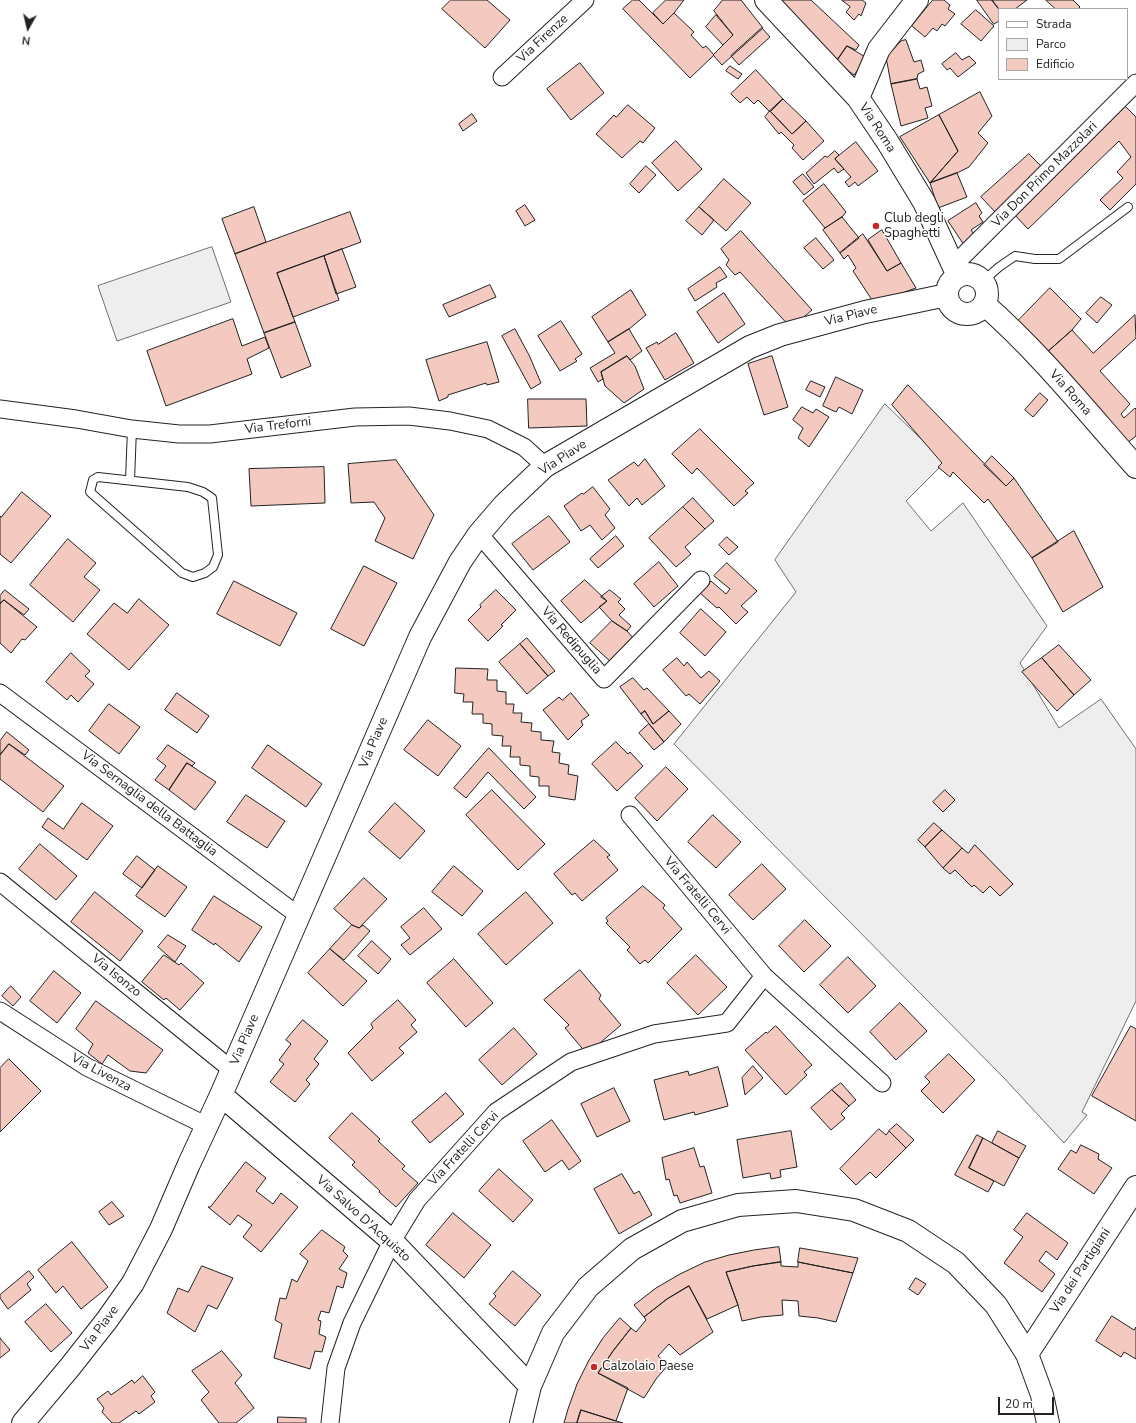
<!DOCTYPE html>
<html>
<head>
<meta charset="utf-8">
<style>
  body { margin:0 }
  #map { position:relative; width:1136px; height:1423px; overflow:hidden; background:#fff; font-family:"Nunito Sans",sans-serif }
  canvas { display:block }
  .legend { position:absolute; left:998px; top:8px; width:130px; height:72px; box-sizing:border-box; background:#fff; border:1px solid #a7a7a7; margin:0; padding:5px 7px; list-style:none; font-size:12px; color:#222 }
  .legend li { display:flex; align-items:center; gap:8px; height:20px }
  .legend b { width:20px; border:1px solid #a7a7a7 }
  .north { position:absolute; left:8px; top:8px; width:40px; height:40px; -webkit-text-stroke:3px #fff; paint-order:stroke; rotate:188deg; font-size:11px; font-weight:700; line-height:16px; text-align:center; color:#222 }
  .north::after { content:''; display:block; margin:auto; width:14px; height:18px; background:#222; clip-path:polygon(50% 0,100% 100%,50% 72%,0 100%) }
  .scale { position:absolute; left:998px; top:1397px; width:56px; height:18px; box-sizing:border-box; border:2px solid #222; border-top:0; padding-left:5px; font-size:12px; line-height:14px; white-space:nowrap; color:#222; -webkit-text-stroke:3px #fff; paint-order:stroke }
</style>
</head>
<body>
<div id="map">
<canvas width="1136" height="1423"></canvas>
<ul class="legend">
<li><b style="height:5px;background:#fff"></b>Strada</li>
<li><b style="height:11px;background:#eee"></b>Parco</li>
<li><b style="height:11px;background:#f3c9c0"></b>Edificio</li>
</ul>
<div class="north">N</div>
<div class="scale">20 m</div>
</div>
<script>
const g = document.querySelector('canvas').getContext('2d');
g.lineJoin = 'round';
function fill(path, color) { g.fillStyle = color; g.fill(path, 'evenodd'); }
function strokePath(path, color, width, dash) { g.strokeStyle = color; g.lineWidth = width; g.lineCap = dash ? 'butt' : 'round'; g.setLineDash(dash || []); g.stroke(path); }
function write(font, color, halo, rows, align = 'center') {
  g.font = font + ' "Nunito Sans",sans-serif'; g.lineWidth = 3; g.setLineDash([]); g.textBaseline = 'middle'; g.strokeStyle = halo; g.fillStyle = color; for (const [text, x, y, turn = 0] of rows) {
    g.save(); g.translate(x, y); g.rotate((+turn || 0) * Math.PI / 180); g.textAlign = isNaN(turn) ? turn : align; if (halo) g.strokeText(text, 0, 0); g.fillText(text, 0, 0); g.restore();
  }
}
const green = new Path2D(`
  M212 247 231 302 117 341 98 286Z
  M885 404 945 462 906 501 931 531 963 503 1047 626 1020 663 1059 728 1101 699 1136 749V1001L1082 1112 1087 1115 1064 1143 1004 1078 674 744 796 592 775 560Z`);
const building = new Path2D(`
  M451 0H487L510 20 485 48 442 9Z
  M633 0H639L663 24 674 13 694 32 691 35 703 48 706 46 714 55 690 78 623 9Z
  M666 0H684L674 13 663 24 653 13Z
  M723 0H741L763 28 722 65 713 55 733 35 714 11Z
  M774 0H811L859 45 856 50 847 46 836 62Z
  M842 0H862L866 3 861 16 859 14 854 20 846 12 850 7Z
  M933 0H944L950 5 948 9 955 14 945 26 942 24 937 31 933 28 925 37 912 26Z
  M977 0H992L999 9V21L994 24Z
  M992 0H1027L1015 9H999Z
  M1046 0H1073L1080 7 1078 9H1056Z
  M976 10 994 26 981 41 961 24Z
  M716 15 733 35 723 45 706 27Z
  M762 28 770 37 739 65 731 56Z
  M906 40 914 62 921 60 924 71 918 74 917 79 891 84 886 57 901 41Z
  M847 46 867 58 854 75 836 62Z
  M956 53 962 60 969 56 976 63 958 77 950 68 947 70 942 64Z
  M580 63 604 93 571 120 547 89Z
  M730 66 742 74 738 79 726 71Z
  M756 70 783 99 770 112 758 100 754 104 747 97 740 103 731 94Z
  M917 79 920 89 927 87 932 106 925 108 928 118 901 126 891 84Z
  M980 92 992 116 978 133 988 143 969 167 957 173 930 183 958 151 939 115Z
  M783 99 806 121 792 134 770 111Z
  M628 105 655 128 643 143 640 141 622 158 596 134 614 115 616 117Z
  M1125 106 1136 117V184L1110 210 1100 200 1123 178 1117 172 1131 157 1119 141 1028 229 1013 213Z
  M770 111 792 134 806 121 824 141 803 160 792 148 794 145 781 132 779 134 765 117Z
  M472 114 477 121 463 131 459 124Z
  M939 115 958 151 930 183 900 137Z
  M676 141 702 169 678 191 652 163Z
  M856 142 878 171 858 186 855 182 849 187 845 182 851 177 835 159Z
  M835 151 839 155 835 159 844 169 838 173 834 168 814 184 806 173 825 156 827 157Z
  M1029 154 1044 169 998 215 981 197Z
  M646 166 656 175 639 193 630 184Z
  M957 173 967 197 938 208 930 183Z
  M803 174 814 187 804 195 793 182Z
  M724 179 751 203 726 231 699 207Z
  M824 184 846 212 842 217 825 228 803 201Z
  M976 203 982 213 979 216 983 222 971 230 976 237 964 245 948 221Z
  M525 205 535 220 525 226 516 211Z
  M254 207 266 242 235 254 222 219Z
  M699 207 714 220 702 235 686 221Z
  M350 212 361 242 277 273 295 322 264 333 235 254Z
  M842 217 859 238 840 253 823 230Z
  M882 230 901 263 887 271 868 240Z
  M741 231 812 310 791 328 740 272 735 275 726 265 729 260 721 249Z
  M863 234 887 271 901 263 916 288 874 303 853 271 856 268 848 255 844 259 840 253Z
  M816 238 834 260 823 269 804 248Z
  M342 249 356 287 336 294 324 256Z
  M324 256 339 300 293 317 277 273Z
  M720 267 727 277 716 283 717 287 695 301 688 289Z
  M490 285 496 297 449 317 443 305Z
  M1050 288 1081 319 1072 330 1046 353 1018 321Z
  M631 290 646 315 629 329 608 342 592 317Z
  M724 293 745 324 718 343 697 312Z
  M1101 297 1112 305 1097 323 1086 313Z
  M1135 315 1136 338 1100 371 1130 404 1121 414 1124 418 1135 408 1136 409V436L1127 443 1046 353 1072 330 1093 353Z
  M233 319 242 346 265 337 269 348 247 359 252 374 166 406 147 351Z
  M561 321 582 354 575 359 577 361 560 371 538 336Z
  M295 322 311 366 281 378 264 333Z
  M515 329 529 355 541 383 531 389 502 336Z
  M629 329 642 351 630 360 627 356 601 372 603 379 598 382 590 368 615 353 608 342Z
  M676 333 694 363 665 380 646 348 657 342 658 344Z
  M487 342 499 382 487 385 486 383 448 395V397L439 401 426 360Z
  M627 356 635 366 644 389 624 403 605 386 601 372Z
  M772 356 788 407 764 415 748 364Z
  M836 377 863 390 852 414 839 407 836 412 823 406Z
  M811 381 825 387 820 397 806 390Z
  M908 385 1006 486 1014 478 1058 542 1032 558 988 499 984 503 953 472 950 477 938 467 942 463 892 405Z
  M1040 393 1048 400 1033 417 1025 410Z
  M528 399H586L587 426 529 428Z
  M802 407 813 413 816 409 829 417 809 447 798 438 803 428 793 420Z
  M700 429 754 483 745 491 748 493 734 506 697 468 692 474 672 454Z
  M992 456 1014 478 1006 486 984 465Z
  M645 459 665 486 642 505 637 498 629 506 608 480 634 462 638 466Z
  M396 460 434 515 413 559 375 541 385 518 374 502 351 503 348 464Z
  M324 467 325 503 251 506 249 469Z
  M593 487 610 509 605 515 615 528 602 540 590 525 581 531 564 506 582 493 583 494Z
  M22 492 51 516 11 563 0 554V516L1 517Z
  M693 498 714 521 705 529 683 507Z
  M683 507 705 529 685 547 691 554 676 567 649 538Z
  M549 516 570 542 533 570 512 544Z
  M1074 531 1103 587 1063 612 1032 558Z
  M616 536 624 546 598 568 590 559Z
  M727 537 738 547 729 555 719 545Z
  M68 539 96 563 84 577 100 590 73 622 30 585Z
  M659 562 678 586 654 607 634 584Z
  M727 563 757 591 741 606 748 612 736 624 719 607 717 608 700 593 711 581 726 594 730 589 714 576Z
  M364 566 397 583 364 646 331 629Z
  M585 580 607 601 581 623 561 601Z
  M234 581 297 613 280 646 217 614Z
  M5 590 29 609 24 615 4 600 0 604V596Z
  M496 590 516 610 501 625 503 626 488 641 468 620 481 607 480 605Z
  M610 590 621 599 618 602 625 609 619 615 631 626 627 631 612 621 599 607 607 601 601 597Z
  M139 599 169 625 129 670 87 634 114 603 127 613Z
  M4 600 37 627 25 640 22 639 11 653 0 643V604Z
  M701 609 726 632 705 656 680 633Z
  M612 621 627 631 634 639 611 662 590 643Z
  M527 638 555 671 548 676 520 644Z
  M520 644 548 676 527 694 499 662Z
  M1059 645 1091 680 1074 695 1042 658Z
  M71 653 90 671 85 676 94 684 78 702 71 695 67 700 46 682Z
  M677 658 684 666 687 662 701 678 709 671 720 681 700 704 689 694 686 696 663 670Z
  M1042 658 1074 695 1057 711 1022 672Z
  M456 668 488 669 487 680H497V691L506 692V704H514L513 713H522L521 722 532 723 531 731 541 732V740L554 741 552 752 560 753 559 763 569 765 568 774 578 776 575 800 549 796V786H539V777L530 776V766L520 765V757H510L511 746H502L503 736 492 735V724L483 723V714H472L473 702H463L464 694 455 693Z
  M633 678 644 690 647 688 669 711 653 724 645 711 641 714 620 687Z
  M177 693 209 716 197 733 165 710Z
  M571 693 589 715 581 721 583 725 568 740 543 710 559 697 562 700Z
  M109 704 140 727 119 754 89 731Z
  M645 711 653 724 669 711 681 724 664 742 641 714Z
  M428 720 461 746 438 776 404 750Z
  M649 724 664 742 654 750 639 733Z
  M7 732 29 750 25 755 9 744 0 755V741Z
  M616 742 628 754 630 752 643 766 617 791 592 764Z
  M9 744 64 786 43 812 0 779V755Z
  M168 745 195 763 192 766 187 763 169 790 155 780 166 766 157 759Z
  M268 745 322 784 306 807 252 768Z
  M489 748 536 797 524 809 488 772 466 798 454 788Z
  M187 763 216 782 195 810 169 790Z
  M666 767 688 789 657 821 635 798Z
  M492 790 545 844 518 870 466 815Z
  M945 790 955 800 943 812 933 802Z
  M246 795 285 821 267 848 227 822Z
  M82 803 113 826 87 860 42 827 48 818 63 829Z
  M395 803 425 831 400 859 369 832Z
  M713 815 741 842 716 868 688 842Z
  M934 823 942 830 925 847 918 840Z
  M942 830 962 848 943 868 925 847Z
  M594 840 610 855 607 857 618 870 582 901 575 893 572 895 554 874Z
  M40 844 77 876 56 900 19 869Z
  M975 845 1013 884 1000 896 990 886 983 893 974 885 972 887 955 870 950 874 943 868 962 848 968 853Z
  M137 856 155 870 142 888 123 874Z
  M762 864 786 889 753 920 729 895Z
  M158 866 187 887 165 917 136 896Z
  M454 866 483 891 462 916 432 892Z
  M364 878 387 899 359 928 352 925 334 909Z
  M643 886 665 905 663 908 682 929 648 963 645 960 640 964 627 950 630 947 606 923 608 921 606 918Z
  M95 892 143 931 120 961 71 922Z
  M526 892 553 923 506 965 478 934Z
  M214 896 262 927 239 962 215 943 214 945 192 930Z
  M424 908 442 929 410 955 401 945 410 938 401 927Z
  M805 920 831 946 804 972 779 946Z
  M352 925 359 928 363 925 370 931 344 960 330 949Z
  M168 935 186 946 175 962 158 947Z
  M372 941 391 959 378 974 358 956Z
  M330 949 367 981 343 1006 308 973Z
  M164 955 179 965 181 963 204 983 180 1010 166 998 164 1000 142 982Z
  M696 955 727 987 698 1015 667 983Z
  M848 957 876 986 848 1013 820 985Z
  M454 959 493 1003 466 1027 427 983Z
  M580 970 601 995 599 999 621 1025 587 1054 565 1028 569 1025 544 1000Z
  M54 971 81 993 57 1023 30 1001Z
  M11 986 21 997 13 1006 2 996Z
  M398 1000 416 1020 411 1025 417 1032 399 1048 404 1053 372 1081 348 1053 373 1028 371 1024Z
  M96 1001 163 1050 146 1073 130 1071 108 1055 102 1064 88 1053 93 1044 76 1029Z
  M900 1003 927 1031 896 1060 870 1032Z
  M303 1020 328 1041 314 1059 319 1064 306 1080 310 1084 295 1102 270 1082 284 1064 279 1060 291 1044 286 1040Z
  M776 1026 812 1065 804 1072 807 1075 786 1095 745 1050 766 1032 767 1033Z
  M1131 1026 1136 1029V1121L1092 1096Z
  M514 1028 537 1054 502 1085 479 1060Z
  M949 1054 975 1080 943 1113 921 1091 930 1082 925 1077Z
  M9 1059 41 1091 0 1132V1068Z
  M753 1066 763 1078 745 1095 742 1078Z
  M718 1067 728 1106 695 1115 694 1112 664 1120 654 1080 688 1071 689 1075Z
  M841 1083 856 1100 849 1106 832 1090Z
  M614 1088 630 1121 597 1137 581 1104Z
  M832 1090 849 1106 841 1114 845 1118 831 1130 811 1108Z
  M446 1093 464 1114 430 1143 412 1122Z
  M352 1113 380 1139 378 1141 405 1166 402 1169 418 1183 396 1207 379 1192 380 1191 352 1165 355 1162 329 1138Z
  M552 1120 581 1161 569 1170 562 1160 545 1172 523 1141Z
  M897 1124 914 1140 906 1148 889 1131Z
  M879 1129 886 1135 889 1131 906 1148 876 1178 870 1172 856 1185 840 1169Z
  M791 1131 797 1167 780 1170 781 1177 771 1179 770 1173 743 1178 737 1140Z
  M998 1131 1026 1146 1019 1158 992 1143Z
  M977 1135 983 1138 969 1168 994 1181 988 1192 955 1175Z
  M983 1138 1019 1158 1004 1186 969 1168Z
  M1081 1145 1099 1154 1098 1159 1112 1168 1094 1194 1058 1169 1071 1150 1076 1153Z
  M694 1148 700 1167 704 1166 712 1193 680 1203 677 1195 674 1196 669 1179 666 1180 662 1158Z
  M246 1162 266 1178 256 1191 273 1204 281 1193 298 1207 261 1252 243 1237 252 1225 238 1215 230 1225 208 1207H210Z
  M499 1169 533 1200 513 1222 479 1191Z
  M622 1174 634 1194 639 1191 652 1215 619 1234 594 1189Z
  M112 1202 124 1216 109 1225 99 1212Z
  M453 1213 491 1245 464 1278 426 1245Z
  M1027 1213 1068 1243 1057 1260 1046 1251 1039 1261 1055 1274 1042 1292 1004 1263 1023 1237 1014 1230Z
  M322 1230 345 1247 343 1251 348 1256 339 1269 347 1273 343 1288 337 1286 329 1313 321 1311 318 1320 321 1321 319 1334 326 1337 322 1352 315 1351 310 1369 274 1358 282 1324 275 1320 280 1298 286 1299 292 1279 297 1282 308 1261 300 1254Z
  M72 1242 108 1287 81 1309 63 1286 56 1293 38 1270Z
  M779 1247 781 1262 753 1266 726 1272 738 1305 707 1319 689 1286 667 1299 644 1317 634 1305 656 1288 680 1274 705 1262 729 1255 754 1250Z
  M800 1248 858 1258 853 1273 798 1262Z
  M781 1262V1266L798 1267V1262L853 1273 836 1322 818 1318 799 1316 798 1301 782 1300 783 1315 761 1317 742 1321 738 1305 726 1272 753 1266Z
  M202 1266 233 1278 217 1309 208 1305 195 1332 167 1313 178 1288 188 1292Z
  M29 1271 34 1277 27 1284 31 1290 8 1309 0 1298V1295Z
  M513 1271 541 1295 515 1326 489 1304 496 1296 494 1294Z
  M916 1278 926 1284 918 1295 909 1289Z
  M689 1286 713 1332 680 1355 669 1344 658 1356 668 1365 656 1379 644 1398 598 1373 613 1351 631 1328 636 1332 646 1320 644 1317 667 1299Z
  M46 1304 72 1333 51 1352 25 1322Z
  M1112 1316 1134 1330 1136 1327V1359L1124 1352 1121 1357 1096 1341Z
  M620 1318 631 1328 613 1351 598 1373 628 1388 616 1421 581 1410 577 1423H564L568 1409 577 1384 589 1360 603 1338Z
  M0 1338 10 1350 0 1358Z
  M222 1351 242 1375 235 1383 254 1408 236 1423H219L201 1400 209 1392 192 1371Z
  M143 1376 155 1392 151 1396 155 1402 139 1414 136 1411 119 1423H112L102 1412 104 1408 97 1399 108 1391 111 1395 132 1380 134 1383Z
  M581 1410 616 1421 623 1423H577Z
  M278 1417 306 1418V1423H278Z`);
const lane = new Path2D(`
  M982 282 999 267 1015 256 1035 259H1059L1128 207
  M98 477 188 487 203 492 212 498 218 555 213 567 205 573 193 577 182 573 90 492 93 480Z
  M130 480 132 429`);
const street = new Path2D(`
  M502 77 585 0
  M953 266 1136 83
  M0 409 76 419 132 429 179 434H210L355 417 409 416 450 421 488 429 524 447 545 466
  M479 534 604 679 701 580
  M0 693 299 916
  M630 815 764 976
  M0 882 232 1070
  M0 1011 87 1067 207 1126
  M330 1423 336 1368 352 1323 392 1241 417 1200 496 1112 571 1062 654 1034 727 1023 764 976 882 1083`);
const secondary = new Path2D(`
  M766 0 858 98 887 141 924 202 958 276
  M858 98 879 49 917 0
  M947 294a20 20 0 1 1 40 0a20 20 0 1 1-40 0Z
  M984 304C1040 353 1087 412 1136 467
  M221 1095 392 1241 530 1386
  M1027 1354 1136 1187
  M23 1423 70 1367 107 1320 133 1283 161 1229 189 1164 221 1095 420 637 460 562 479 534 504 505 545 466 750 347 780 335 865 312 947 295
  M521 1423 530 1386 553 1333 588 1287 632 1249 682 1221 738 1205 796 1201 854 1210 908 1231 956 1263 996 1305 1027 1354 1042 1395 1048 1423`);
const markers = [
  [876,226,4,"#c62828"],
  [594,1367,4,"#c62828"]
];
const streetNames = [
  ["Via Firenze",543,39,-43],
  ["Via Roma",877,128,57],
  ["Via Don Primo Mazzolari",1045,175,-45],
  ["Via Piave",851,316,-14],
  ["Via Roma",1070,393,48],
  ["Via Treforni",278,426,-7],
  ["Via Piave",563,458,-33],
  ["Via Redipuglia",571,641,49],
  ["Via Piave",374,743,-67],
  ["Via Sernaglia della Battaglia",149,804,37],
  ["Via Fratelli Cervi",697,896,50],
  ["Via Isonzo",116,976,39],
  ["Via Piave",245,1040,-67],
  ["Via Livenza",101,1073,28],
  ["Via Fratelli Cervi",464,1149,-47],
  ["Via Salvo D'Acquisto",363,1219,42],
  ["Via dei Partigiani",1081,1271,-57],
  ["Via Piave",100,1329,-53]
];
const poiNames = [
  ["Club degli",884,219],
  ["Spaghetti",884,234],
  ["Calzolaio Paese",602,1367]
];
fill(green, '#eee');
strokePath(green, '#6f6f6f', 1);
fill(building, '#f3c9c0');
strokePath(building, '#222', 1);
strokePath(lane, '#222', 10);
strokePath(street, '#222', 19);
strokePath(secondary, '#222', 24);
strokePath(lane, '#fff', 8);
strokePath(street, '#fff', 17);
strokePath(secondary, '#fff', 22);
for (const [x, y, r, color] of markers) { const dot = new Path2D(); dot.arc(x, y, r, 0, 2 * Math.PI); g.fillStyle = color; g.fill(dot); strokePath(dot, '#fff', 1.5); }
write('13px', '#222', '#fff', streetNames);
write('13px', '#222', '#fff', poiNames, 'left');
</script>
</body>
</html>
